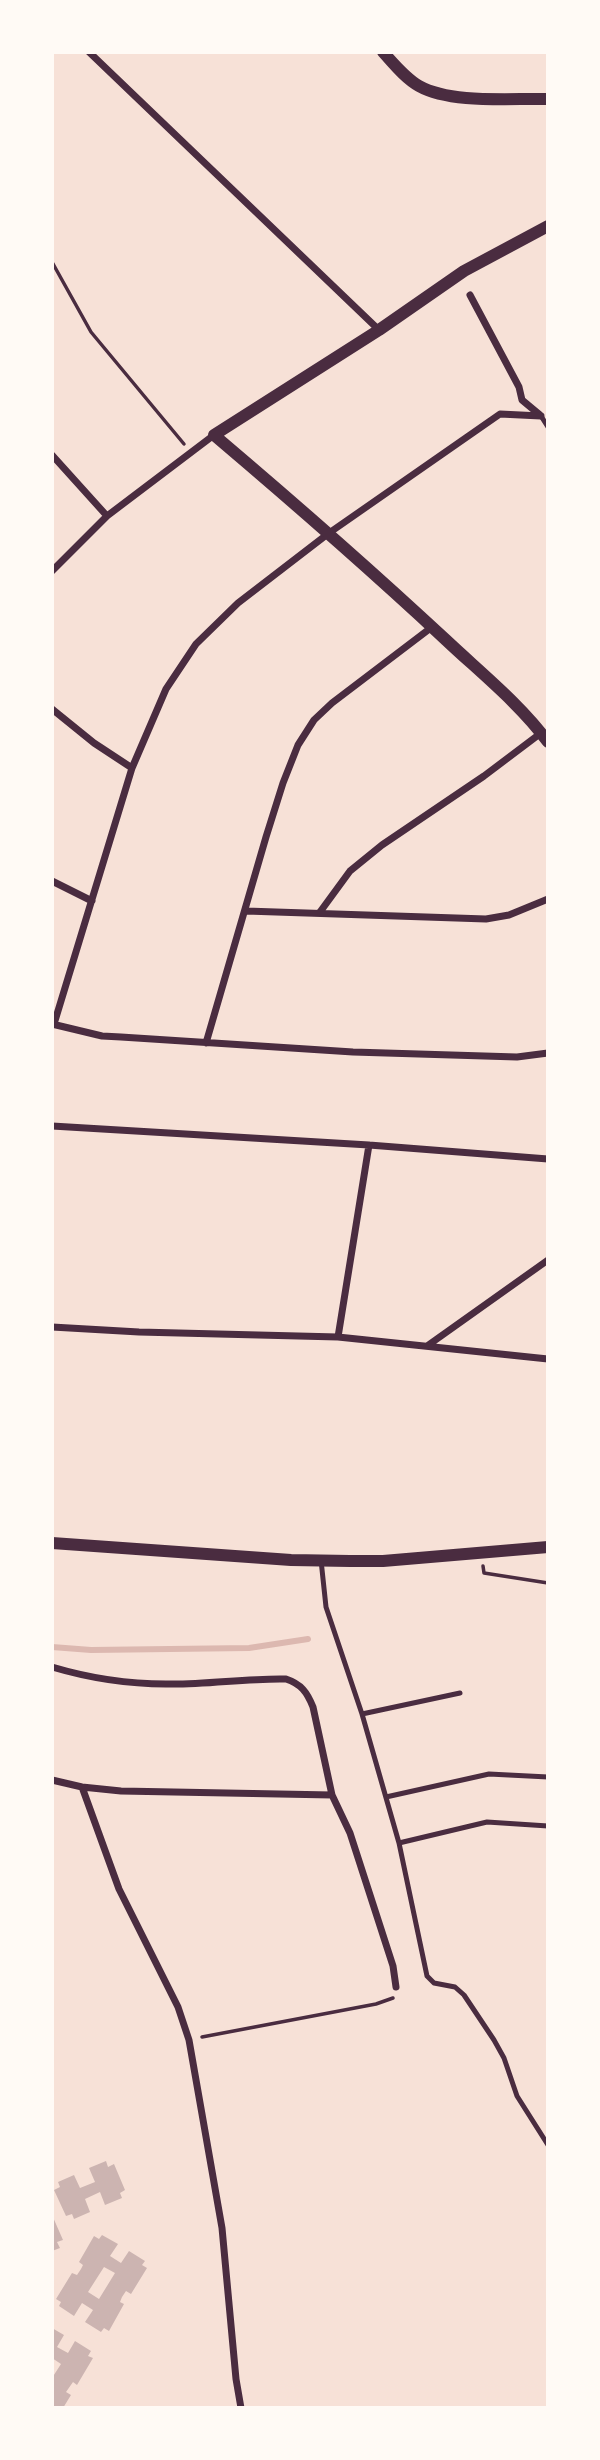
<!DOCTYPE html>
<html>
<head>
<meta charset="utf-8">
<style>
  body { margin:0 }
  #map { position:relative; width:600px; height:2460px; overflow:hidden; background:#f7e1d7; font-family:"DejaVu Sans",sans-serif }
  canvas { display:block }
  .frame { position:absolute; inset:0; border:54px solid #fffaf5; pointer-events:none }
</style>
</head>
<body>
<div id="map">
<canvas width="600" height="2460"></canvas>
<div class="frame"></div>
</div>
<script>
const g = document.querySelector('canvas').getContext('2d');
g.lineJoin = 'round';
function strokePath(path, color, width, dash) { g.strokeStyle = color; g.lineWidth = width; g.lineCap = dash ? 'butt' : 'round'; g.setLineDash(dash || []); g.stroke(path); }
function fill(path, color) { g.fillStyle = color; g.fill(path, 'evenodd'); }
const stream = new Path2D(`
  M52 1647 91 1650 249 1648 308 1639`);
const building = new Path2D(`
  M106 2161 108 2167 114 2164 125 2190 120 2193 122 2198 105 2205 100 2192 85 2199 90 2212 74 2219 72 2214 66 2216 54 2190 60 2187 58 2182 74 2175 80 2188 95 2182 89 2168Z
  M52 2215 63 2240 57 2242 60 2248 52 2251Z
  M102 2235 118 2244 110 2256 121 2263 129 2251 145 2261 142 2265 147 2268 131 2294 126 2291 122 2297 120 2302 124 2304 109 2331 104 2328 101 2332 85 2322 93 2310 82 2303 74 2316 59 2306 61 2302 56 2299 72 2273 77 2275 81 2269 83 2265 79 2262 94 2236 99 2239ZM104 2267 115 2273 99 2299 88 2292Z
  M52 2328 64 2335 57 2347 68 2353 75 2341 91 2351 88 2356 93 2358 77 2385 73 2382 66 2392 71 2395 63 2408H52V2378L61 2364 52 2358Z`);
const path = new Path2D(`
  M52 262 91 332 184 444
  M483 1566 484 1573 548 1583
  M202 2037 376 2004 393 1998`);
const service = new Path2D(`
  M541 416 548 427
  M321 1560 326 1607 362 1714 399 1843 427 1976 434 1983 455 1987 464 1995 494 2040 504 2058 517 2096 548 2145
  M362 1714 460 1693
  M386 1797 489 1774 548 1777
  M399 1843 487 1822 548 1826`);
const minor = new Path2D(`
  M89 52 379 330
  M470 295 519 387 522 400 540 415
  M52 455 107 516
  M52 571 107 516 214 435
  M52 709 94 743 132 768
  M52 881 92 901
  M246 911 486 919 509 915 548 899
  M320 912 350 871 382 845 484 776 541 733
  M52 1024 102 1036 121 1037 353 1052 517 1057 548 1053
  M54 1024 132 768 166 689 196 644 238 603 329 533 500 414 541 416
  M206 1043 266 837 283 783 298 745 314 720 332 703 432 627
  M52 1126 369 1145 548 1159
  M52 1327 139 1332 338 1337 548 1359
  M338 1337 369 1145
  M427 1346 548 1260
  M52 1667C89 1678 128 1684 166 1684 206 1685 246 1678 286 1679 301 1684 307 1692 313 1707L332 1795 350 1833 393 1966 396 1987
  M52 1780 82 1787 121 1791 332 1795
  M82 1787 119 1889 178 2007 189 2040 222 2228 236 2379 241 2408`);
const tertiary = new Path2D(`
  M383 52C394 64 405 78 419 86 451 104 511 98 548 99
  M548 226 464 271 379 330 214 435C293 502 371 570 446 640 481 673 520 704 548 742
  M52 1543 291 1560 350 1561H383L548 1547`);
strokePath(stream, '#dcb8b0', 6);
fill(building, '#ccb4b1');
strokePath(path, '#4a2c40', 3.5);
strokePath(service, '#4a2c40', 5);
strokePath(minor, '#4a2c40', 7);
strokePath(tertiary, '#4a2c40', 12);
</script>
</body>
</html>
